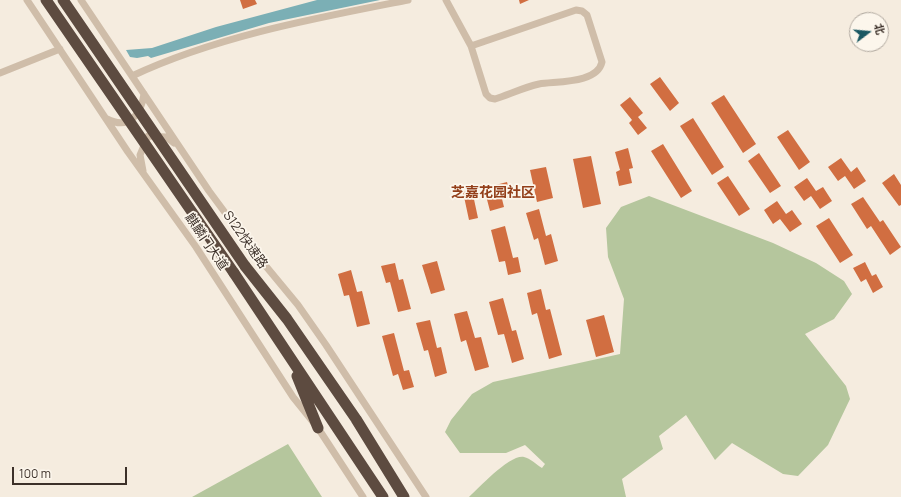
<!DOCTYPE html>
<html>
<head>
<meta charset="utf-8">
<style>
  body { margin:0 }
  #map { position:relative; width:901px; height:497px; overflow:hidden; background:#f5ecdf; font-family:Manrope,"Noto Sans SC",sans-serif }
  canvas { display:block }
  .north { position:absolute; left:849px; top:12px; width:40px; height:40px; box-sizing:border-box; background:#fcf6ec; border:1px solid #afa79e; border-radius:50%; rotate:74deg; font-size:11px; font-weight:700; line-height:16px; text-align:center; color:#3c3029 }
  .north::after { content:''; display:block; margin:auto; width:14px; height:18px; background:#1a5862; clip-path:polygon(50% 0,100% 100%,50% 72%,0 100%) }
  .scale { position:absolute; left:12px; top:467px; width:115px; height:18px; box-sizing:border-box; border:2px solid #3c3029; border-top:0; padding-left:5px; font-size:12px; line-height:14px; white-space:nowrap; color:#3c3029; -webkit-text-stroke:3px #fcf6ec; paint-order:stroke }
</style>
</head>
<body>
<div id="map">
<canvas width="901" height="497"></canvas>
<div class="north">北</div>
<div class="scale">100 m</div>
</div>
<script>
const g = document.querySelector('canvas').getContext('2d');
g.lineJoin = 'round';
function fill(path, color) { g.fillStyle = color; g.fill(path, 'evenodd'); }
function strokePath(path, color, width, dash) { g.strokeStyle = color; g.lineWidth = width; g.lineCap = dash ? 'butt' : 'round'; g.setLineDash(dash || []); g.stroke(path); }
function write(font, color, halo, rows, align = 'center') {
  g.font = font + ' Manrope,"Noto Sans SC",sans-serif'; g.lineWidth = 3.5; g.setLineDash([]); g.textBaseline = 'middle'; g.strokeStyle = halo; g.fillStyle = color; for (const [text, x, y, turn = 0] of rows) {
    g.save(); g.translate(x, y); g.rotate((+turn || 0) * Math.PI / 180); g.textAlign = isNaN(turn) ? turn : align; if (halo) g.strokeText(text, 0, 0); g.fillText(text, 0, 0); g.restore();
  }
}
const green = new Path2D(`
  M649 196 773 243 816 263 844 281 852 294 834 319 805 334 846 386 850 399 828 445 798 476 783 474 732 443 715 460 686 415 659 436 663 449 622 479 626 497H469C479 488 510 454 524 457 530 458 537 465 542 468L545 464 525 445 506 453H460L445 432 451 420 472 394 493 382 620 354 624 299 608 257 606 228 621 207Z
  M288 444 322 497H192Z`);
const water = new Path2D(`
  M317 0H380L269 23 151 58 148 56 137 58 130 57 126 50 152 48 216 27Z`);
const building = new Path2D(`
  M240 0H255L257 4 243 9Z
  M519 0H529L520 4Z
  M660 77 679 103 670 111 650 84Z
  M724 95 756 144 743 153 711 103Z
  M630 97 643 113 638 117 647 128 638 135 629 123 632 120 620 105Z
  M693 118 724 167 712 175 680 126Z
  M788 130 810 162 799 170 777 137Z
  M663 144 692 191 681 198 651 151Z
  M628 148 633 168 629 169 632 183 619 186 616 172 620 170 615 152Z
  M759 153 781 186 770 193 748 161Z
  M591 156 601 204 583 208 573 159Z
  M841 158 851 172 857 167 866 181 854 189 845 176 838 181 828 167Z
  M546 167 553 198 537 202 530 170Z
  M894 174 901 185V205L899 206 882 183Z
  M728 176 750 209 739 216 717 183Z
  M807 178 816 191 823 187 832 201 820 209 811 196 804 201 794 187Z
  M507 182 511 197 502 199 504 207 490 211 484 188Z
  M472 190 478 218 469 220 463 192Z
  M863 197 880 222 883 220 901 247 890 255 871 226 867 229 851 204Z
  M777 201 786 214 792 210 802 224 790 232 780 219 773 224 764 210Z
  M539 209 546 236 551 234 558 261 545 265 538 238 534 240 526 213Z
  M829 218 853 255 840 263 816 226Z
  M505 226 513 258 518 257 521 272 508 275 505 261 499 262 491 230Z
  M437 261 445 290 431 294 422 265Z
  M865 262 872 276 876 274 883 287 873 293 866 279 861 282 853 268Z
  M395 263 399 280 403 279 411 309 398 312 390 282 386 283 381 266Z
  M351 270 357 292 362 291 370 324 357 327 349 295 344 296 338 274Z
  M541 289 546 310 550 309 562 355 549 359 537 313 532 315 527 293Z
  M503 298 512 331 516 330 524 359 512 363 504 334 498 335 489 302Z
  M467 311 475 338 481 337 489 367 475 371 466 340 461 342 454 314Z
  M604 315 614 352 596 357 586 320Z
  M430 320 437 348 441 347 447 373 435 377 428 350 424 351 416 323Z
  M394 333 404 371 409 370 414 387 403 390 398 374 393 376 382 336Z`);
const minor = new Path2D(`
  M27 0 128 152 196 247 293 397 318 428 363 497
  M81 0 209 191 255 253 298 305 326 345 426 497
  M446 0 471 46 486 94 490 98 495 99C510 94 525 87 539 84 557 81 597 84 602 62L587 15 582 11 576 10 471 46
  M0 73 60 49
  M132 76C217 36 316 18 408 0
  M107 119C129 130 141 115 144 94
  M143 171 140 155 148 136 166 137 174 143`);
const highway = new Path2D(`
  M245 266 287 319 356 419 404 497
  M234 273 383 497
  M297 376 318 428`);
const highwayBridge = new Path2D(`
  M46 0 234 273
  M63 0 245 266`);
const streetNames = [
  ["S122快速路",245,240,55],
  ["麒麟门大道",206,242,56]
];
const neighbourhoodNames = [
  ["芝嘉花园社区",493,193]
];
fill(green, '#b5c69d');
fill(water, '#7bafb5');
fill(building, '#d16e41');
strokePath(minor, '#cfbda9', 7);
strokePath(highway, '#5d4b40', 11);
strokePath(highwayBridge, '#5d4b40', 11);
write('13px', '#3c3029', '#fcf6ec', streetNames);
write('bold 14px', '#933f1a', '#fcf6ec', neighbourhoodNames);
</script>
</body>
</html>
